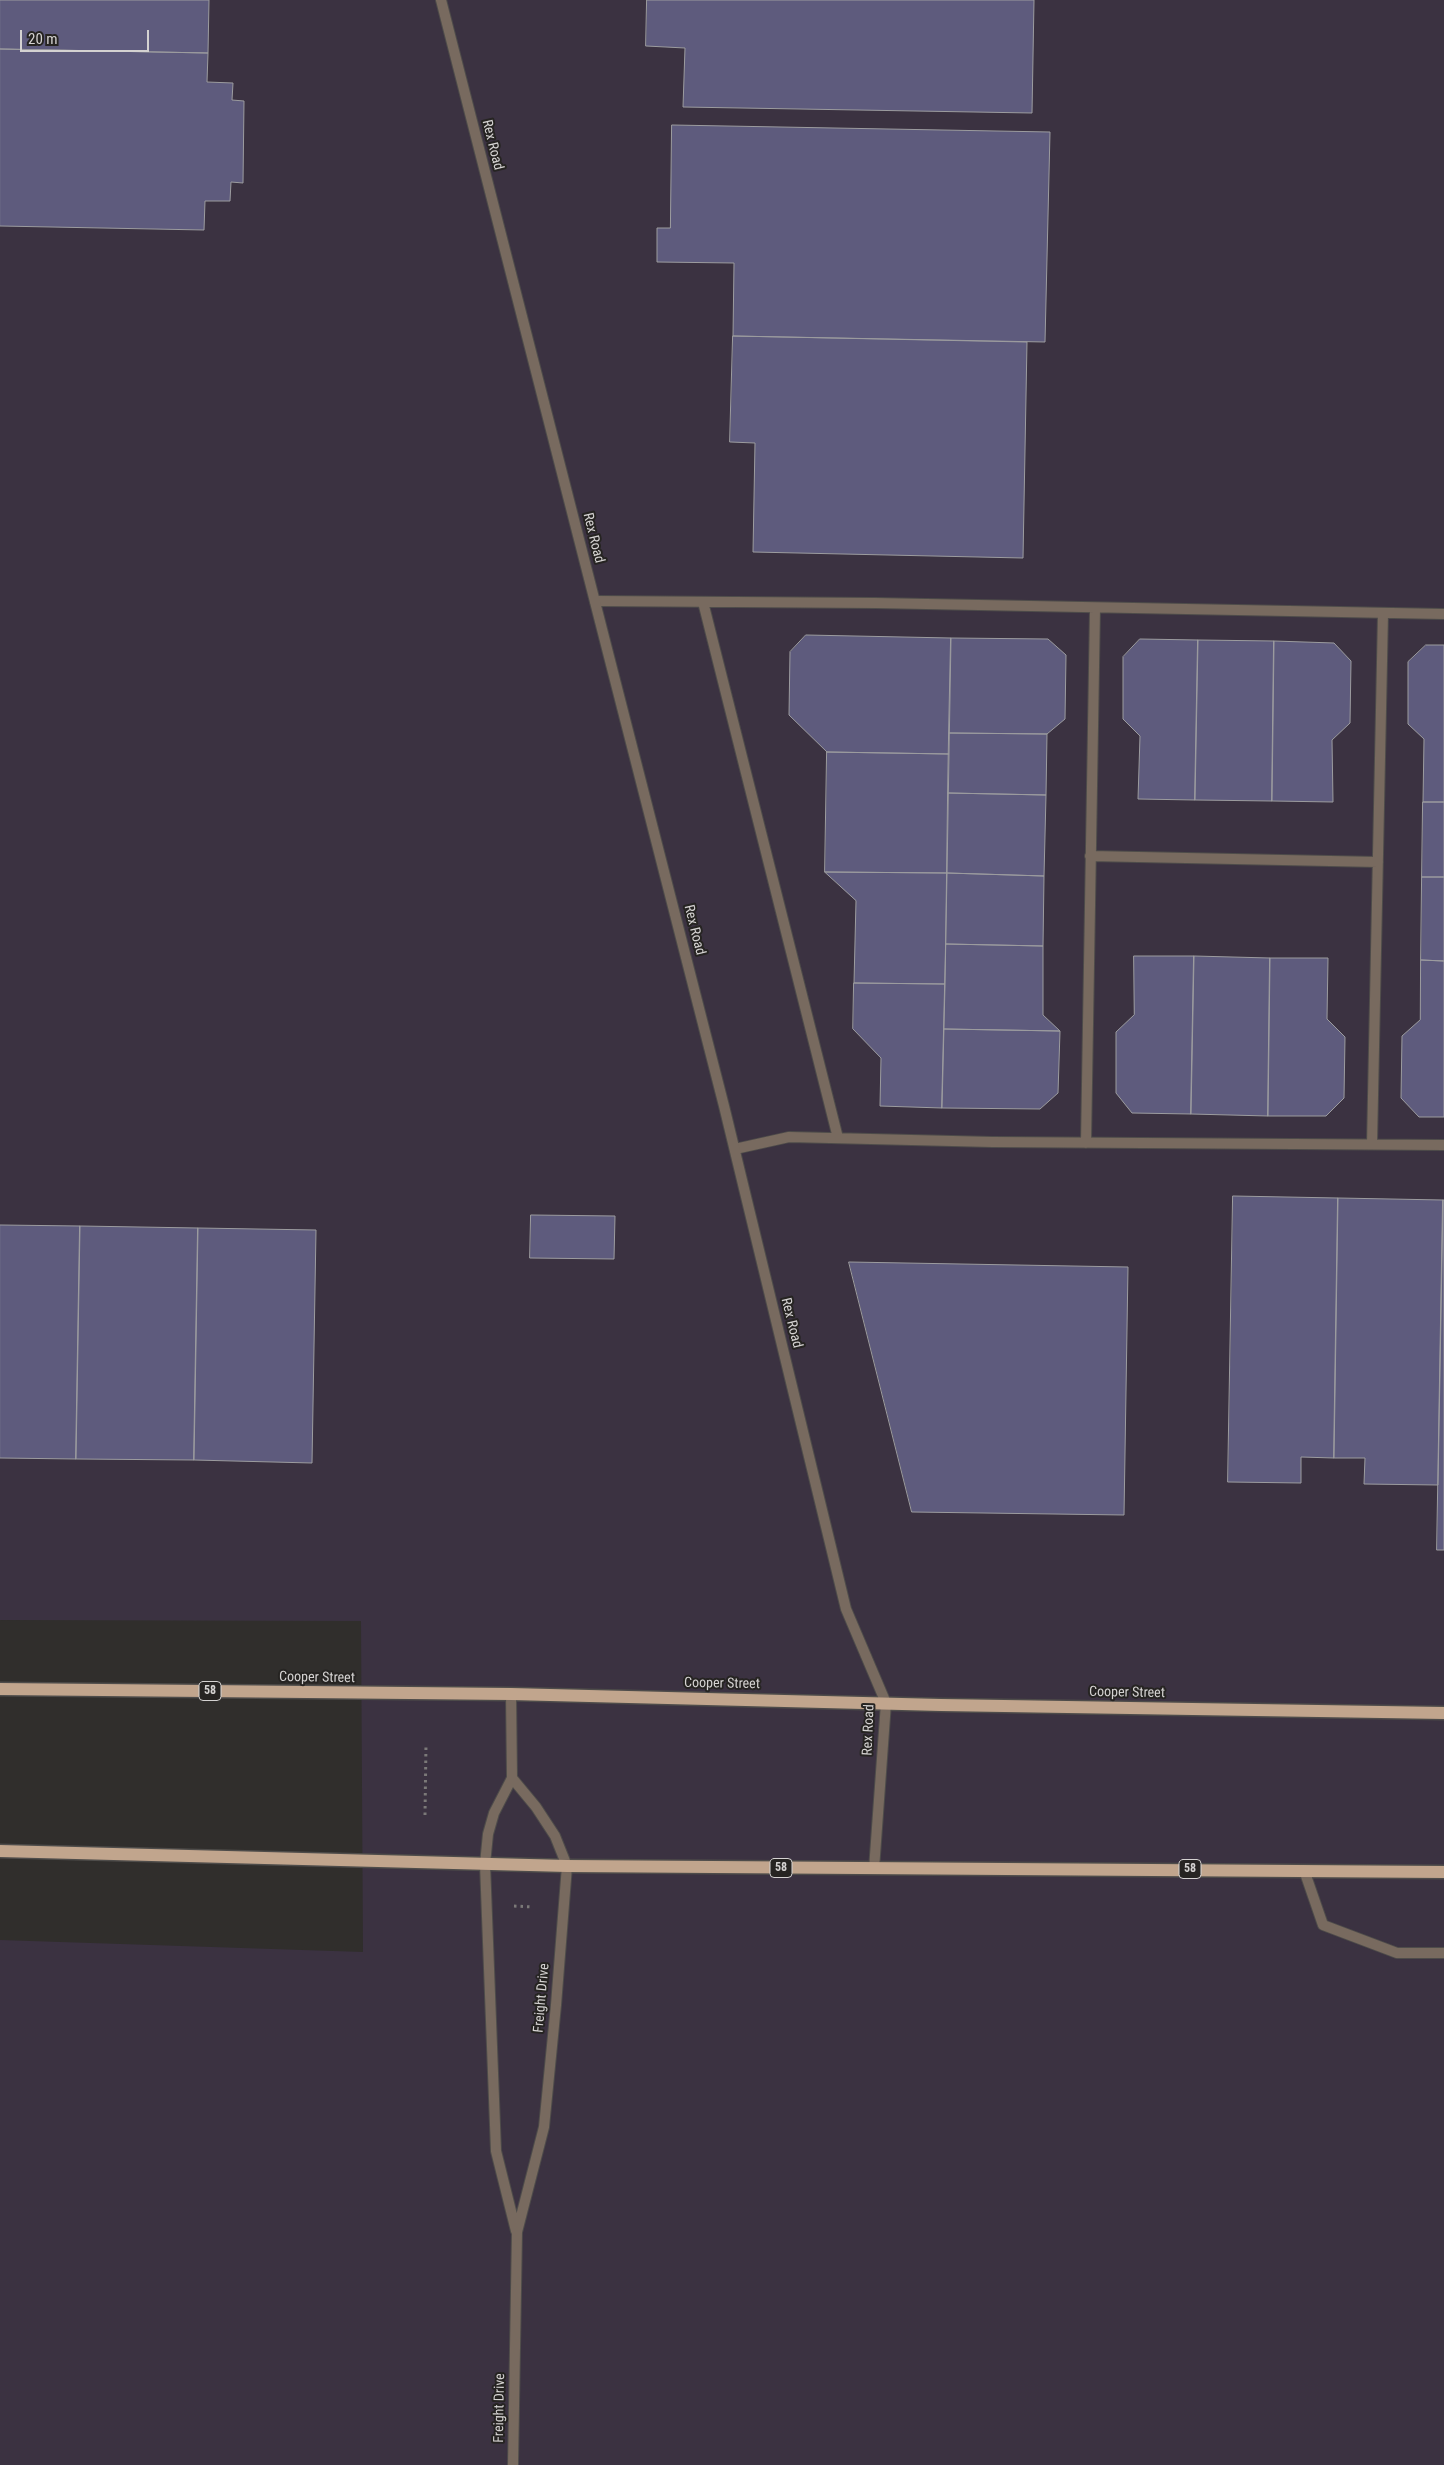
<!DOCTYPE html>
<html>
<head>
<meta charset="utf-8">
<style>
  body { margin:0 }
  #map { position:relative; width:1444px; height:2465px; overflow:hidden; background:#302e2c; font-family:"Roboto Condensed",sans-serif }
  canvas { display:block }
  .scale { position:absolute; left:20px; top:30px; width:129px; height:22px; box-sizing:border-box; border:2px solid #d4d2d1; border-top:0; padding-left:6px; font-size:15px; line-height:18px; white-space:nowrap; color:#d4d2d1; -webkit-text-stroke:4px #262422; paint-order:stroke }
</style>
</head>
<body>
<div id="map">
<canvas width="1444" height="2465"></canvas>
<div class="scale">20 m</div>
</div>
<script>
const g = document.querySelector('canvas').getContext('2d');
g.lineJoin = 'round';
function fill(path, color) { g.fillStyle = color; g.fill(path, 'evenodd'); }
function strokePath(path, color, width, dash) { g.strokeStyle = color; g.lineWidth = width; g.lineCap = dash ? 'butt' : 'round'; g.setLineDash(dash || []); g.stroke(path); }
function write(font, color, halo, rows, align = 'center') {
  g.font = font + ' "Roboto Condensed",sans-serif'; g.lineWidth = 4; g.setLineDash([]); g.textBaseline = 'middle'; g.strokeStyle = halo; g.fillStyle = color; for (const [text, x, y, turn = 0] of rows) {
    g.save(); g.translate(x, y); g.rotate((+turn || 0) * Math.PI / 180); g.textAlign = isNaN(turn) ? turn : align; if (halo) g.strokeText(text, 0, 0); g.fillText(text, 0, 0); g.restore();
  }
}
const industrial = new Path2D(`
  M0 0H1444V2465H0V1940L363 1952 361 1621 0 1620Z`);
const building = new Path2D(`
  M0 0H209L208 53 0 49Z
  M647 0H1034L1032 113 683 107 685 48 646 46Z
  M0 49 208 53 207 82 233 83 232 100 244 101 243 183 231 182 230 201H205L204 230 0 226Z
  M672 125 1050 132 1045 342 733 336 734 263 657 262V228H670Z
  M733 336 1027 342 1023 558 753 552 755 443 730 442Z
  M806 635 951 638 949 754 827 752 789 715 790 652Z
  M951 638 1048 639 1066 655 1065 719 1047 734 949 733Z
  M1140 639 1198 640 1195 800 1138 799 1140 736 1123 719V657Z
  M1198 640 1274 641 1272 801 1195 800Z
  M1274 641 1334 643 1351 661 1350 723 1332 740 1333 802 1272 801Z
  M1426 645H1444V802H1423L1424 739 1408 724V662Z
  M949 733 1047 734 1046 795 948 793Z
  M827 752 949 754 947 873 825 872Z
  M948 793 1046 795 1044 876 947 873Z
  M1423 802H1444V877H1422Z
  M825 872 947 873 945 984 854 983 856 901Z
  M947 873 1044 876 1043 946 946 944Z
  M1422 877H1444V961L1421 960Z
  M946 944 1043 946V1015L1060 1031 944 1029Z
  M1134 956H1194L1191 1114 1132 1113 1116 1093V1032L1134 1015Z
  M1194 956 1270 958 1268 1116 1191 1114Z
  M1270 958H1328L1327 1019 1345 1037 1344 1098 1326 1116H1268Z
  M1421 960 1444 961V1117H1419L1401 1098 1402 1036 1420 1020Z
  M854 983 945 984 942 1108 880 1106 881 1058 853 1029Z
  M944 1029 1060 1031 1058 1093 1040 1109 942 1108Z
  M1233 1196 1338 1198 1334 1458 1301 1457V1483L1228 1482Z
  M1338 1198 1443 1200 1438 1485 1364 1484 1365 1458H1334Z
  M1443 1200H1444V1550H1437Z
  M531 1215 615 1216 614 1259 530 1258Z
  M0 1225 80 1226 76 1459 0 1458Z
  M80 1226 198 1228 194 1460 76 1459Z
  M198 1228 316 1230 312 1463 194 1460Z
  M849 1262 1128 1267 1124 1515 912 1512Z`);
const path = new Path2D(`
  M425 1815 426 1744
  M514 1906 532 1907`);
const service = new Path2D(`
  M595 601 875 603 1444 614
  M703 602 838 1138
  M1090 856 1378 862
  M1086 1143 1095 608
  M1372 1144 1383 613
  M735 1149 789 1137 993 1142 1444 1145
  M1304 1870 1323 1925 1397 1953H1444`);
const minor = new Path2D(`
  M441 0 724 1106 846 1609 886 1703 874 1869
  M511 1694 512 1778 494 1813 488 1834 485 1864 496 2151 516 2231
  M512 1778 536 1807 555 1836 567 1866 556 2005 544 2127 517 2232 513 2465`);
const primary = new Path2D(`
  M0 1689 511 1694 941 1705 1444 1713
  M0 1851 567 1866 1444 1872`);
const shields = [
  [210,1691,22],
  [781,1868,22],
  [1190,1869,22]
];
const shieldNames = [
  ["58",210,1691],
  ["58",781,1868],
  ["58",1190,1869]
];
const streetNames = [
  ["Rex Road",492,145,76],
  ["Rex Road",593,538,76],
  ["Rex Road",694,930,76],
  ["Rex Road",791,1323,76],
  ["Cooper Street",317,1678,1],
  ["Cooper Street",722,1684,1],
  ["Cooper Street",1127,1693,1],
  ["Rex Road",869,1730,-88],
  ["Freight Drive",542,1998,-85],
  ["Freight Drive",500,2408,-89]
];
fill(industrial, '#3b3241');
fill(building, '#5e5b7d');
strokePath(building, '#9c9c9f', 1);
strokePath(service, '#4e4c4a', 12);
strokePath(minor, '#4e4c4a', 12);
strokePath(primary, '#4e4c4a', 15);
strokePath(path, '#7b7978', 3, [2.5, 4]);
strokePath(service, '#786a5f', 10);
strokePath(minor, '#786a5f', 10);
strokePath(primary, '#c1a58d', 12);
for (const [x, y, w] of shields) { const box = new Path2D(); box.roundRect(x - w / 2, y - 9.5, w, 19, 4); g.fillStyle = '#262422'; g.fill(box); strokePath(box, '#d4d2d1', 1); }
write('bold 12px', '#d4d2d1', null, shieldNames);
write('14px', '#d4d2d1', '#262422', streetNames);
</script>
</body>
</html>
